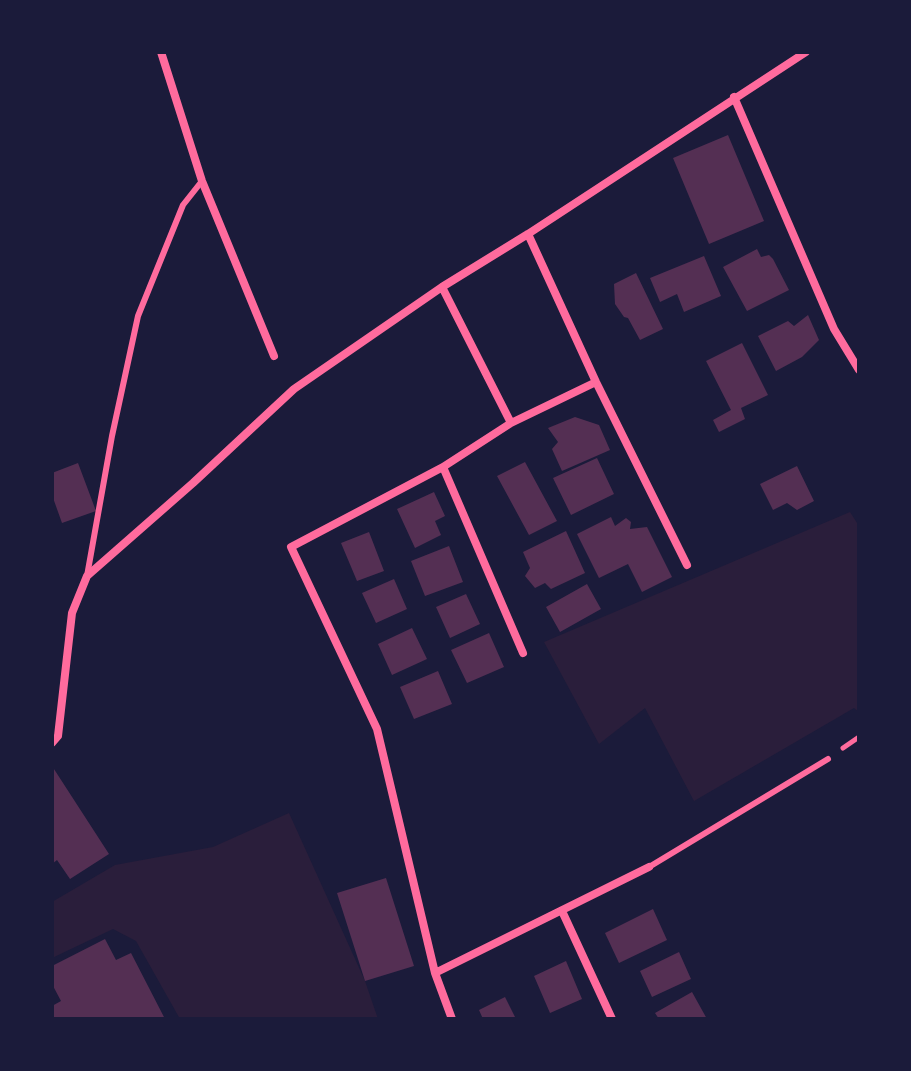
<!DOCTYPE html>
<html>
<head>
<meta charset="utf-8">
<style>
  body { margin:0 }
  #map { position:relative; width:911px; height:1071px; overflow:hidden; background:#1b1b3a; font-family:Poppins,sans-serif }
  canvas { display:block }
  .frame { position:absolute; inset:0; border:54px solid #1b1b3a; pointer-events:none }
</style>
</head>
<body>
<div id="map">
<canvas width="911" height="1071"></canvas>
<div class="frame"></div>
</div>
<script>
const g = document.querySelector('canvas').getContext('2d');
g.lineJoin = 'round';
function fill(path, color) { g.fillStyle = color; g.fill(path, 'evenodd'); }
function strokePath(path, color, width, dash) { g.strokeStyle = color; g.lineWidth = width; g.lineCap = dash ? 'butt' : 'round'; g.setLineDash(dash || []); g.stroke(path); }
const green = new Path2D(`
  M850 512 859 526V712L854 708 694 801 645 708 599 744 544 642Z
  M289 813 365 981 378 1019H180L136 941 113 929 52 958V902L115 865 213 847Z`);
const building = new Path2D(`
  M728 135 764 221 709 244 673 158Z
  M757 249 761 257 769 255 773 259 789 290 747 311 723 267Z
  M704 256 721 296 684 312 677 294 660 302 650 278Z
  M636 273 663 329 640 340 628 318 624 317 615 304 614 284Z
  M808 315 819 340 802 357 776 371 758 336 788 321 794 326Z
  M742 343 768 395 741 408 745 419 719 432 713 420 731 410 706 361Z
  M575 417 599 425 610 450 562 471 552 449 558 442 548 428Z
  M597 458 614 494 571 515 553 478Z
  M525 462 557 521 529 535 497 476Z
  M78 463 96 511 62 523 52 495V473Z
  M797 466 814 501 797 510 787 503 773 510 760 484Z
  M434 492 445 516 435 521 441 535 415 548 397 509Z
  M611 517 615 526 626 518 631 522 630 529 647 527 672 577 642 592 628 564 599 578 577 534Z
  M566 531 585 573 551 589 545 583 535 588 525 576 530 568 523 552Z
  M369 532 384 571 357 581 341 543Z
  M449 546 463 582 425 596 411 561Z
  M394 579 407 609 376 623 362 593Z
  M587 584 601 609 560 632 546 607Z
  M466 594 480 624 450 638 436 607Z
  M412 628 427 659 392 675 378 644Z
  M489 633 504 667 467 683 451 650Z
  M438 671 452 704 414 719 400 687Z
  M52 766 109 854 70 879 57 860 52 864Z
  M386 878 414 966 365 981 337 893Z
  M653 909 667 940 619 963 605 933Z
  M105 939 116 960 131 953 165 1019H52V1006L61 1001 52 984V966Z
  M679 952 691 979 652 997 640 971Z
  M566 961 582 999 550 1013 534 976Z
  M692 992 707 1019H659L655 1013Z
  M505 997 516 1019H483L479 1010Z`);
const path = new Path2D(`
  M843 748 859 737`);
const service = new Path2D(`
  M87 576 112 436 138 316 183 205 202 181
  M649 867 828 759`);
const minor = new Path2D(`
  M161 52 202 181 274 356
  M734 97 834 329 859 370
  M528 234 596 382 687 565
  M442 287 511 423
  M596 382 511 423 443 467 291 547 377 729 435 973 649 867
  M443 467 523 653
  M52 743 58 736 72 613 87 576 193 483 294 389 442 287 528 234 806 52
  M562 911 612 1019
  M435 973 452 1019`);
fill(green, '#2a1e3b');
fill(building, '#542f53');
strokePath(path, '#ff6b9d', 5);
strokePath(service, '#ff6b9d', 6);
strokePath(minor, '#ff6b9d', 8);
</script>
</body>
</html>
